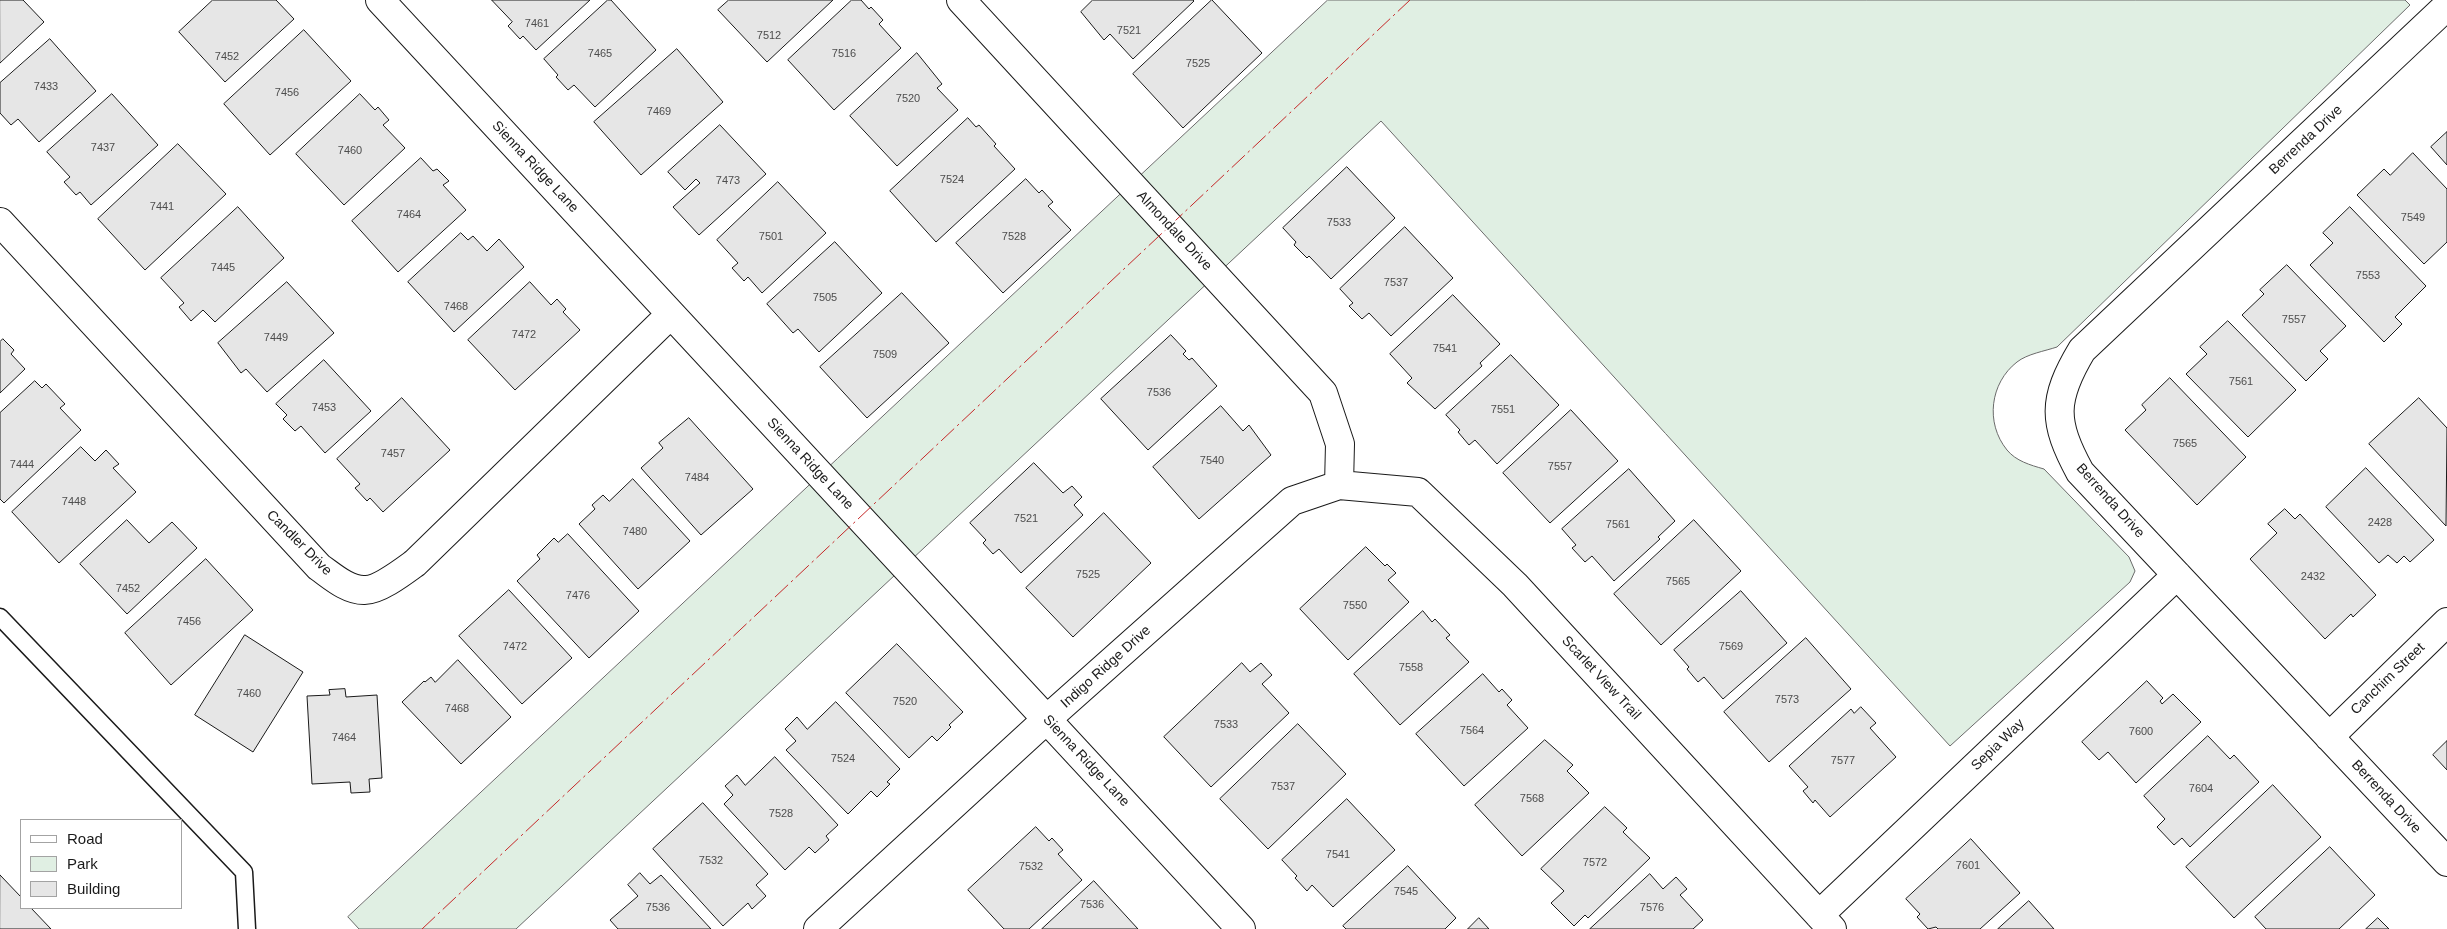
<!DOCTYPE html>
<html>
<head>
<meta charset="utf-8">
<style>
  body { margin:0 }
  #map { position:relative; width:2447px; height:929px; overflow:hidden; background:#fff; font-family:Helvetica,sans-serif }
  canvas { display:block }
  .legend { position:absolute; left:20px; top:819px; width:162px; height:90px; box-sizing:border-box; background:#fff; border:1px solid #a3a3a3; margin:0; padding:6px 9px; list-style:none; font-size:15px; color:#1a1a1a }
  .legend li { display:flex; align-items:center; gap:10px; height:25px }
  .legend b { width:25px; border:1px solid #a3a3a3 }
</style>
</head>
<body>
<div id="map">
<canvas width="2447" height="929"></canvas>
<ul class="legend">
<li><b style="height:6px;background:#fff"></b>Road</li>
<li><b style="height:14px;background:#e0efe3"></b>Park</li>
<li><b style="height:14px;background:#e6e6e6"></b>Building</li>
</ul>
</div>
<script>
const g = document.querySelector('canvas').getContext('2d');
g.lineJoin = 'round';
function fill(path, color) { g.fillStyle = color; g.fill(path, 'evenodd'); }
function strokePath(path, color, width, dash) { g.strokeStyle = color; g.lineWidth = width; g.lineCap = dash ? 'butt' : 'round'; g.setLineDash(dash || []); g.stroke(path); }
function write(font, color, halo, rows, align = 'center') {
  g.font = font + ' Helvetica,sans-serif'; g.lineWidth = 4; g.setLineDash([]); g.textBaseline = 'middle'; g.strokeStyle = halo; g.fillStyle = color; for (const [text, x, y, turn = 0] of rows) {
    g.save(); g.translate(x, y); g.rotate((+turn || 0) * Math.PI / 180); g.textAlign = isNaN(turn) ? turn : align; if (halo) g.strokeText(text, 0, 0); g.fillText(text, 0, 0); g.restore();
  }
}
const green = new Path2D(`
  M1328 0H2405L2410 5 2057 347C2045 351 2027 354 2017 362 1990 383 1985 423 2007 450 2016 461 2030 465 2044 469L2129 557 2135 571 2130 582 1950 746 1381 121 516 929H359L348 917Z`);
const building = new Path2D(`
  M0 0H23L44 22 0 63Z
  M213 0H276L294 19 225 82 179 32Z
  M492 0H590L536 50 523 36 520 39 508 26 512 22Z
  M608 0H611L656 50 595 107 574 85 568 90 556 77 558 75 544 59Z
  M729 0H833L767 62 718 10Z
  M852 0H861L869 9 871 7 883 20 879 24 901 48 834 110 788 60Z
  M1093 0H1193L1194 1 1133 59 1110 34 1104 40 1081 12Z
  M1212 0 1262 53 1183 128 1133 74Z
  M304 30 351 81 270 155 224 104Z
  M50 39 96 91 39 142 18 119 11 125 0 113V83Z
  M677 49 723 102 641 175 594 122Z
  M917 53 942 84 937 88 958 110 897 166 850 116Z
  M112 94 158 145 91 205 80 192 76 195 64 182 70 177 47 152Z
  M360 94 375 110 378 107 389 120 383 125 405 148 344 205 296 154Z
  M968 118 976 127 979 125 996 144 994 146 1015 169 936 242 890 191Z
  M720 125 766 174 699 235 673 207 700 183 696 179 685 190 668 172Z
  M2447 132V165L2431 147Z
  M178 144 226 194 145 270 98 219Z
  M2413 153 2447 189V242L2424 264 2357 195 2384 169 2390 175Z
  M421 158 433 171 437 169 449 181 443 185 466 210 398 272 352 221Z
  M1347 167 1395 218 1331 279 1309 256 1307 258 1294 245 1296 242 1283 228Z
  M1026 179 1039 193 1042 190 1053 202 1048 206 1071 230 1003 293 956 243Z
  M778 182 826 233 762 293 748 277 744 281 732 268 738 263 717 240Z
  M238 207 284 258 215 322 203 310 191 321 179 307 184 303 161 278Z
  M2350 207 2426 286 2395 317 2402 324 2384 342 2310 265 2333 243 2323 233Z
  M1405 227 1453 278 1391 336 1369 313 1362 319 1349 306 1353 303 1340 289Z
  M461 233 468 240 473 236 487 251 499 239 524 267 454 332 408 282Z
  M835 242 882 293 819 352 798 329 793 333 767 304Z
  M2287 265 2346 326 2320 351 2328 359 2306 381 2242 315 2264 294 2260 290Z
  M287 282 334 333 267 392 246 369 241 373 218 343Z
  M530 282 551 305 557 299 566 309 563 312 580 330 515 390 468 340Z
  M902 293 949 343 867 418 820 367Z
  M1453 295 1500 344 1480 363 1482 366 1435 409 1407 383 1412 378 1390 354Z
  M2228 321 2296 390 2248 437 2186 374 2207 354 2200 347Z
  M1171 335 1186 351 1183 354 1189 360 1192 358 1217 386 1148 450 1101 399Z
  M3 339 14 350 11 354 25 369 0 393V342Z
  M1511 355 1559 405 1497 464 1475 440 1469 445 1458 432 1460 430 1446 415Z
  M324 360 371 411 325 453 301 426 295 431 283 419 287 415 276 404Z
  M2170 378 2246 457 2197 505 2125 430 2146 410 2142 405Z
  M35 381 42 388 46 384 65 404 60 408 81 430 4 503 0 499V413Z
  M402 398 450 450 383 512 370 498 367 501 355 488 360 484 337 459Z
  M2419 398 2447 428 2446 526 2369 444Z
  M1221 406 1243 431 1249 425 1271 455 1199 519 1153 467Z
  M1571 410 1618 461 1550 523 1503 473Z
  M689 418 753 489 701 535 641 468 663 448 659 443Z
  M81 447 95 461 106 450 119 464 113 468 136 492 59 563 12 512Z
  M1034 463 1063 493 1072 486 1082 497 1074 505 1083 515 1021 573 999 549 993 554 983 543 986 540 970 523Z
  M2366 468 2434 540 2410 562 2404 556 2397 563 2388 555 2379 563 2326 507Z
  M1629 469 1675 521 1658 537 1660 539 1614 581 1592 556 1585 562 1572 548 1576 545 1562 529Z
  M633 479 690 541 638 589 579 524 595 509 592 505 603 495 609 501Z
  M2285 509 2295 519 2300 514 2376 595 2353 617 2351 614 2325 639 2250 559 2277 533 2268 524Z
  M1104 513 1151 563 1073 637 1026 588Z
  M127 520 149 543 172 522 197 548 127 614 80 564Z
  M1694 520 1741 571 1661 645 1614 594Z
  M568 534 639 611 589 658 517 581 540 559 537 555 554 538 558 542Z
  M1366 547 1385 566 1387 564 1396 573 1388 580 1409 602 1348 660 1300 609Z
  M206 559 253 610 171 685 125 633Z
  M509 590 572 658 522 704 459 636Z
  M1741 591 1787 643 1723 699 1704 677 1698 682 1687 669 1689 667 1674 650Z
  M1423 611 1432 622 1435 619 1450 635 1446 638 1469 662 1400 725 1354 674Z
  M245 635 303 672 253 752 195 715Z
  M1806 638 1851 689 1769 762 1724 712Z
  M897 644 963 712 949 725 951 727 937 741 932 736 909 758 846 693Z
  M458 660 511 717 461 764 402 702 424 681 425 682 431 677 435 682Z
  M1242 663 1250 672 1261 663 1272 675 1262 684 1289 713 1211 787 1164 737Z
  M1483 674 1499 692 1502 689 1512 700 1507 705 1528 728 1464 786 1416 734Z
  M2147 681 2163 698 2160 701 2162 704 2173 694 2201 722 2136 783 2108 752 2099 760 2082 742Z
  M345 689 346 697 377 695 382 778 369 779 370 792 351 793 350 782 312 784 307 696 330 695 329 690Z
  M836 702 900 769 887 782 890 784 877 797 871 791 848 814 786 750 796 741 785 729 797 717 807 729Z
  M1861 707 1876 723 1870 728 1896 757 1830 817 1815 800 1813 803 1803 791 1808 787 1789 766 1851 709 1854 713Z
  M1298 724 1346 774 1268 849 1220 799Z
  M2208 736 2230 759 2234 755 2259 782 2190 847 2182 838 2174 845 2157 827 2165 819 2144 796Z
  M1545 740 1573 765 1567 771 1589 793 1522 856 1475 805Z
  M2447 741V770L2433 755Z
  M775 757 838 825 826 836 829 840 815 853 809 847 785 870 724 804 733 795 725 786 737 775 745 785Z
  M2273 785 2321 837 2234 918 2186 867Z
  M1347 799 1395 850 1333 907 1312 885 1307 891 1295 878 1297 876 1282 860Z
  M703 803 768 874 756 885 766 896 752 909 748 903 723 926 653 849Z
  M1605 807 1627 828 1623 832 1650 858 1588 918 1585 915 1574 926 1551 903 1564 891 1541 869Z
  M1036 827 1049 841 1052 838 1063 850 1058 854 1082 880 1029 929H1004L968 890Z
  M1971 839 2020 893 1980 929H1938L1936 927 1928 929 1917 917 1920 914 1906 899Z
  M2330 847 2375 895 2339 929H2266L2255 917Z
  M1408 866 1456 918 1445 929H1346L1343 926Z
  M640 873 650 884 661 875 711 929H618L610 920 638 896 628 885Z
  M1650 874 1663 889 1676 877 1687 889 1680 895 1703 920 1693 929H1590Z
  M0 875 21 897V908H31L51 929H0Z
  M1094 881 1138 929H1042Z
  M2029 901 2054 929H1998Z
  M1479 918 1489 929H1468Z
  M2378 918 2389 929H2366Z`);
const lane = new Path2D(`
  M0 617 244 872 247 929`);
const street = new Path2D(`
  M380 0 1241 929
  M961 0 1323 393 1340 444 1339 485
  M2447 6 2082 350C2052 400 2053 422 2080 472L2447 862
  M0 222 319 567C332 576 347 590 364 590 378 591 404 571 415 563L671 314
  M2329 737 2447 622
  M1819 915 2177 575
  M818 929 1047 719 1292 501 1339 485 1418 492 1515 585 1832 929`);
const power = new Path2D(`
  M422 929 1410 0`);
const numberNames = [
  ["7461",537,24],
  ["7521",1129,31],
  ["7512",769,36],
  ["7465",600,54],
  ["7516",844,54],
  ["7452",227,57],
  ["7525",1198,64],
  ["7433",46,87],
  ["7456",287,93],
  ["7520",908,99],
  ["7469",659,112],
  ["7437",103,148],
  ["7460",350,151],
  ["7524",952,180],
  ["7473",728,181],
  ["7441",162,207],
  ["7464",409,215],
  ["7549",2413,218],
  ["7533",1339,223],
  ["7501",771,237],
  ["7528",1014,237],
  ["7445",223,268],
  ["7553",2368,276],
  ["7537",1396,283],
  ["7505",825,298],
  ["7468",456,307],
  ["7557",2294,320],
  ["7472",524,335],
  ["7449",276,338],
  ["7541",1445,349],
  ["7509",885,355],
  ["7561",2241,382],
  ["7536",1159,393],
  ["7453",324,408],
  ["7551",1503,410],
  ["7565",2185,444],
  ["7457",393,454],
  ["7540",1212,461],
  ["7444",22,465],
  ["7557",1560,467],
  ["7484",697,478],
  ["7448",74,502],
  ["7521",1026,519],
  ["2428",2380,523],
  ["7561",1618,525],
  ["7480",635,532],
  ["7525",1088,575],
  ["2432",2313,577],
  ["7565",1678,582],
  ["7452",128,589],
  ["7476",578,596],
  ["7550",1355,606],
  ["7456",189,622],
  ["7472",515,647],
  ["7569",1731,647],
  ["7558",1411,668],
  ["7460",249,694],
  ["7573",1787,700],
  ["7520",905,702],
  ["7468",457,709],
  ["7533",1226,725],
  ["7564",1472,731],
  ["7600",2141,732],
  ["7464",344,738],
  ["7524",843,759],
  ["7577",1843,761],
  ["7537",1283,787],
  ["7604",2201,789],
  ["7568",1532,799],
  ["7528",781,814],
  ["7541",1338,855],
  ["7532",711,861],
  ["7572",1595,863],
  ["7601",1968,866],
  ["7532",1031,867],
  ["7545",1406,892],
  ["7536",1092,905],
  ["7536",658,908],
  ["7576",1652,908]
];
const streetNames = [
  ["Berrenda Drive",2306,140,-43],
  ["Sienna Ridge Lane",535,167,47],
  ["Almondale Drive",1174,231,47],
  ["Sienna Ridge Lane",810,464,47],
  ["Berrenda Drive",2110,501,48],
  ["Candler Drive",299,543,45],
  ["Indigo Ridge Drive",1106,667,-42],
  ["Scarlet View Trail",1601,678,47],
  ["Canchim Street",2388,679,-44],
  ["Sepia Way",1998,745,-44],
  ["Sienna Ridge Lane",1086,761,47],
  ["Berrenda Drive",2386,797,47]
];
fill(green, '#e0efe3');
strokePath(green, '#6a6a6a', 1);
fill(building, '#e6e6e6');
strokePath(building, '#1a1a1a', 1);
strokePath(lane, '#1a1a1a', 19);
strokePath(street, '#1a1a1a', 30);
strokePath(lane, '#fff', 16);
strokePath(street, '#fff', 28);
strokePath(power, '#c62828', 1, [18, 4, 2.5, 4]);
write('11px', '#4d4d4d', null, numberNames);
write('14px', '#1a1a1a', '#fff', streetNames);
</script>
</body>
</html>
